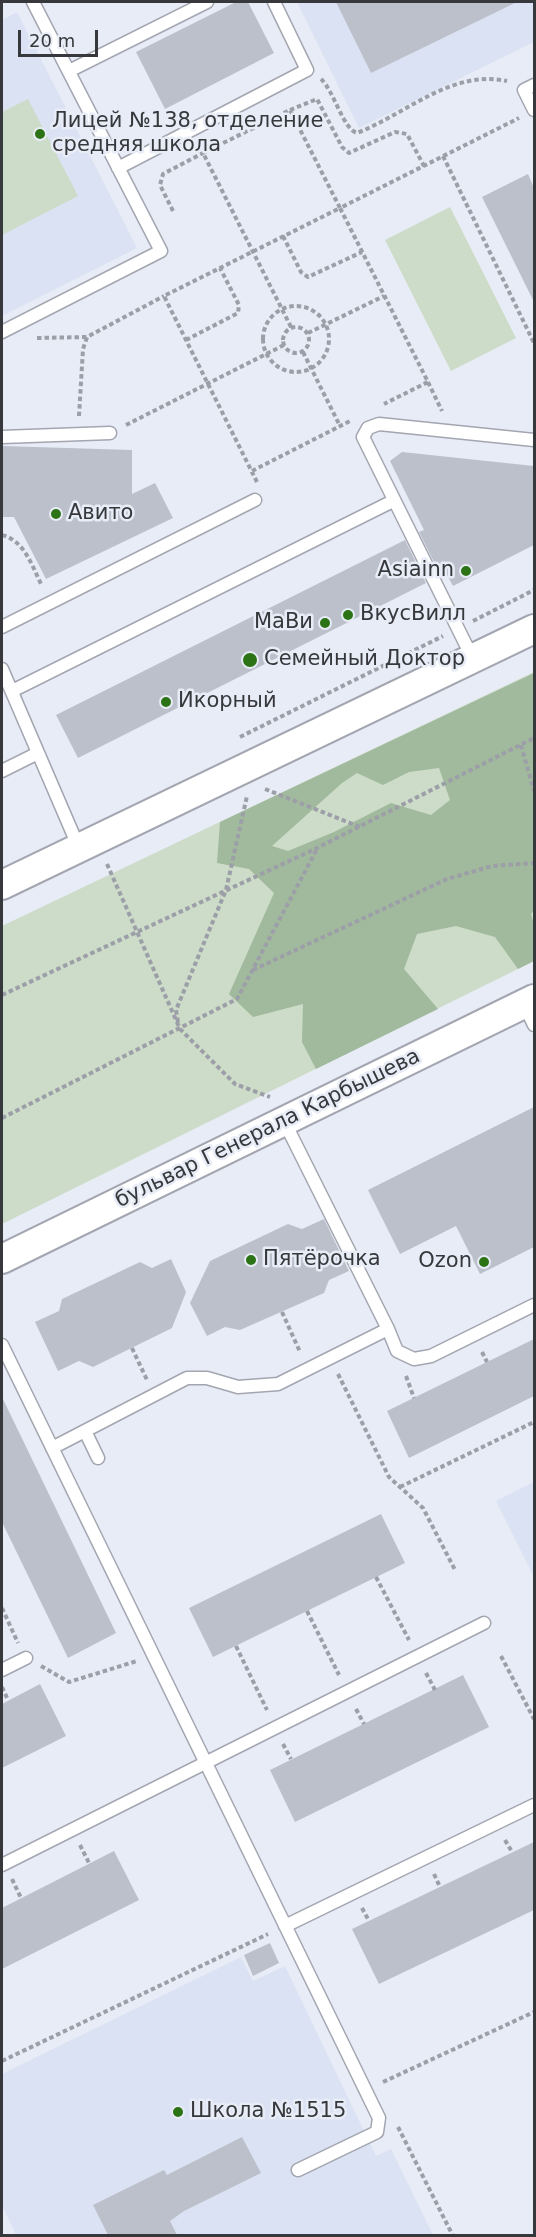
<!DOCTYPE html>
<html>
<head>
<meta charset="utf-8">
<style>
  body { margin:0 }
  #map { position:relative; width:536px; height:2237px; overflow:hidden; background:#e8ecf6; font-family:"DejaVu Sans",sans-serif }
  canvas { display:block }
  .frame { position:absolute; inset:0; border:3px solid #36383c; pointer-events:none }
  .scale { position:absolute; left:18px; top:30px; width:80px; height:27px; box-sizing:border-box; border:3px solid #36383c; border-top:0; padding-left:8px; font-size:18px; line-height:21px; white-space:nowrap; color:#36383c; -webkit-text-stroke:4px #e8ecf6; paint-order:stroke }
</style>
</head>
<body>
<div id="map">
<canvas width="536" height="2237"></canvas>
<div class="frame"></div>
<div class="scale">20 m</div>
</div>
<script>
const g = document.querySelector('canvas').getContext('2d');
g.lineJoin = 'round';
function fill(path, color) { g.fillStyle = color; g.fill(path, 'evenodd'); }
function strokePath(path, color, width, dash) { g.strokeStyle = color; g.lineWidth = width; g.lineCap = dash ? 'butt' : 'round'; g.setLineDash(dash || []); g.stroke(path); }
function write(font, color, halo, rows, align = 'center') {
  g.font = font + ' "DejaVu Sans",sans-serif'; g.lineWidth = 5; g.setLineDash([]); g.textBaseline = 'middle'; g.strokeStyle = halo; g.fillStyle = color; for (const [text, x, y, turn = 0] of rows) {
    g.save(); g.translate(x, y); g.rotate((+turn || 0) * Math.PI / 180); g.textAlign = isNaN(turn) ? turn : align; if (halo) g.strokeText(text, 0, 0); g.fillText(text, 0, 0); g.restore();
  }
}
const built = new Path2D(`
  M297 2H534V42L359 128Z
  M17 12 137 248 2 316V20Z
  M534 1482V1577L496 1501Z
  M241 1957 253 1981 285 1966 376 2156 391 2149 433 2235H16L2 2205V2074Z`);
const green = new Path2D(`
  M28 99 78 196 2 235V112Z
  M450 207 516 338 451 371 385 240Z
  M534 672V961L2 1224V926Z`);
const forest = new Path2D(`
  M534 673V910L531 914 534 925V961L518 969 495 937 456 926 417 934 404 969 438 1009 316 1069 302 1042 303 1004 253 1017 229 994 274 893 249 869 217 863 220 822ZM439 768 450 800 431 815 391 803 334 832 288 851 272 846 342 783 357 773 383 785 409 772Z`);
const building = new Path2D(`
  M236 2H248L274 53 165 109 136 52Z
  M336 2H517L371 73Z
  M528 174 534 188V302L482 197Z
  M2 446 132 450V494L155 483 173 518 46 579 14 517H2Z
  M402 452 534 466V545L453 586 446 573 441 576 419 532 424 530 390 461Z
  M405 540 426 583 78 758 56 715Z
  M534 1107V1247L480 1274 456 1226 400 1254 368 1190Z
  M324 1219 349 1271 329 1280 324 1293 240 1330 225 1327 207 1336 190 1303 210 1261 288 1224 302 1229Z
  M171 1259 186 1292 172 1328 93 1367 79 1361 58 1371 35 1322 59 1311 62 1299 140 1262 152 1268Z
  M534 1339V1396L409 1458 387 1411Z
  M2 1397 116 1633 68 1658 2 1522Z
  M381 1514 405 1563 213 1657 189 1608Z
  M463 1675 489 1727 295 1822 270 1770Z
  M40 1684 66 1736 2 1768V1704Z
  M534 1842V1910L379 1984 352 1929Z
  M114 1851 139 1900 2 1969V1908Z
  M270 1943 279 1963 253 1976 244 1955Z
  M242 2137 261 2173 184 2211 170 2221 177 2235H108L93 2205 164 2170 167 2175Z`);
const path = new Path2D(`
  M321 79C334 91 343 129 357 133 406 114 452 69 507 81
  M290 110 317 99 342 147 349 153 395 132 407 134 424 166
  M443 156 534 343
  M173 211 160 185 163 174 203 153
  M283 236 301 272 308 277 362 252
  M263 339a33 33 0 1 1 66 0a33 33 0 1 1-66 0Z
  M283 340a13 13 0 1 1 26 0a13 13 0 1 1-26 0Z
  M291 327 203 153 290 110 340 208 519 118
  M308 333 384 296
  M37 338 87 337
  M186 340 238 313 239 305 220 268
  M303 352 340 426
  M428 382 442 411
  M79 416 83 349 87 337 164 296
  M126 425 284 345
  M252 471 350 421
  M257 482 164 296 340 208 428 382 384 404
  M2 535C25 541 32 566 42 586
  M473 621 534 590
  M240 737 443 636
  M521 745 534 791
  M265 789 360 827
  M107 864 180 1029 235 1084 270 1097
  M253 970 447 879 492 866 534 863
  M2 995 317 848 534 738
  M178 1022 176 1010 226 890 247 796
  M2 1118 237 999 317 849
  M282 1312 300 1352
  M132 1348 147 1380
  M482 1352 487 1362
  M338 1374 389 1477 423 1508 455 1570
  M406 1376 414 1398
  M400 1487 534 1422
  M376 1577 409 1640
  M2 1608 18 1643
  M307 1611 339 1675
  M236 1646 267 1710
  M501 1656 534 1719
  M41 1666 69 1682 137 1661
  M426 1673 435 1690
  M2 1687 8 1700
  M356 1709 364 1724
  M283 1744 291 1759
  M505 1840 512 1852
  M80 1845 89 1863
  M434 1874 440 1887
  M12 1879 21 1898
  M362 1908 369 1921
  M2 2061 268 1934
  M383 2082 534 2012
  M398 2127 453 2236
  M534 2236V2235`);
const service = new Path2D(`
  M69 71 207 2
  M534 85 524 90 534 110
  M118 168 307 70 274 2
  M2 332 161 251 33 2
  M2 437 110 433
  M2 627 255 500
  M473 659 363 437 368 428 379 424 534 440
  M2 669 79 848
  M12 691 393 501
  M2 771 38 753
  M524 1004 534 1025
  M284 1121 388 1329
  M2 1345 379 2118 377 2132 298 2170
  M85 1431 98 1458
  M52 1448 187 1378H207L238 1387 278 1384 388 1329 397 1351 414 1359 431 1356 534 1305
  M2 1670 26 1658
  M2 1865 484 1623
  M285 1926 534 1805`);
const tertiary = new Path2D(`
  M2 885 534 629
  M2 1259 534 999`);
const markers = [
  [40,134,6,"#2c7315"],
  [56,514,6,"#2c7315"],
  [466,571,6,"#2c7315"],
  [348,615,6,"#2c7315"],
  [325,623,6,"#2c7315"],
  [250,660,8,"#2c7315"],
  [166,702,6,"#2c7315"],
  [251,1260,6,"#2c7315"],
  [484,1262,6,"#2c7315"],
  [178,2112,6,"#2c7315"]
];
const poiNames = [
  ["Лицей №138, отделение",52,122],
  ["средняя школа",52,146],
  ["Авито",68,514],
  ["Asiainn",454,571,"right"],
  ["ВкусВилл",360,615],
  ["МаВи",313,623,"right"],
  ["Семейный Доктор",264,660],
  ["Икорный",178,702],
  ["Пятёрочка",263,1260],
  ["Ozon",472,1262,"right"],
  ["Школа №1515",190,2112]
];
const streetNames = [
  ["бульвар Генерала Карбышева",268,1129,-26]
];
fill(built, '#dbe2f3');
fill(green, '#ccdcc8');
fill(forest, '#a1b99c');
fill(building, '#bcc0ca');
strokePath(service, '#a3a6b0', 15);
strokePath(tertiary, '#a3a6b0', 32);
strokePath(path, '#9c9fa7', 4, [4.5, 3]);
strokePath(service, '#fff', 12);
strokePath(tertiary, '#fff', 28);
for (const [x, y, r, color] of markers) { const dot = new Path2D(); dot.arc(x, y, r, 0, 2 * Math.PI); g.fillStyle = color; g.fill(dot); strokePath(dot, '#e8ecf6', 2); }
write('21px', '#36383c', '#e8ecf6', poiNames, 'left');
write('21px', '#36383c', '#e8ecf6', streetNames);
</script>
</body>
</html>
